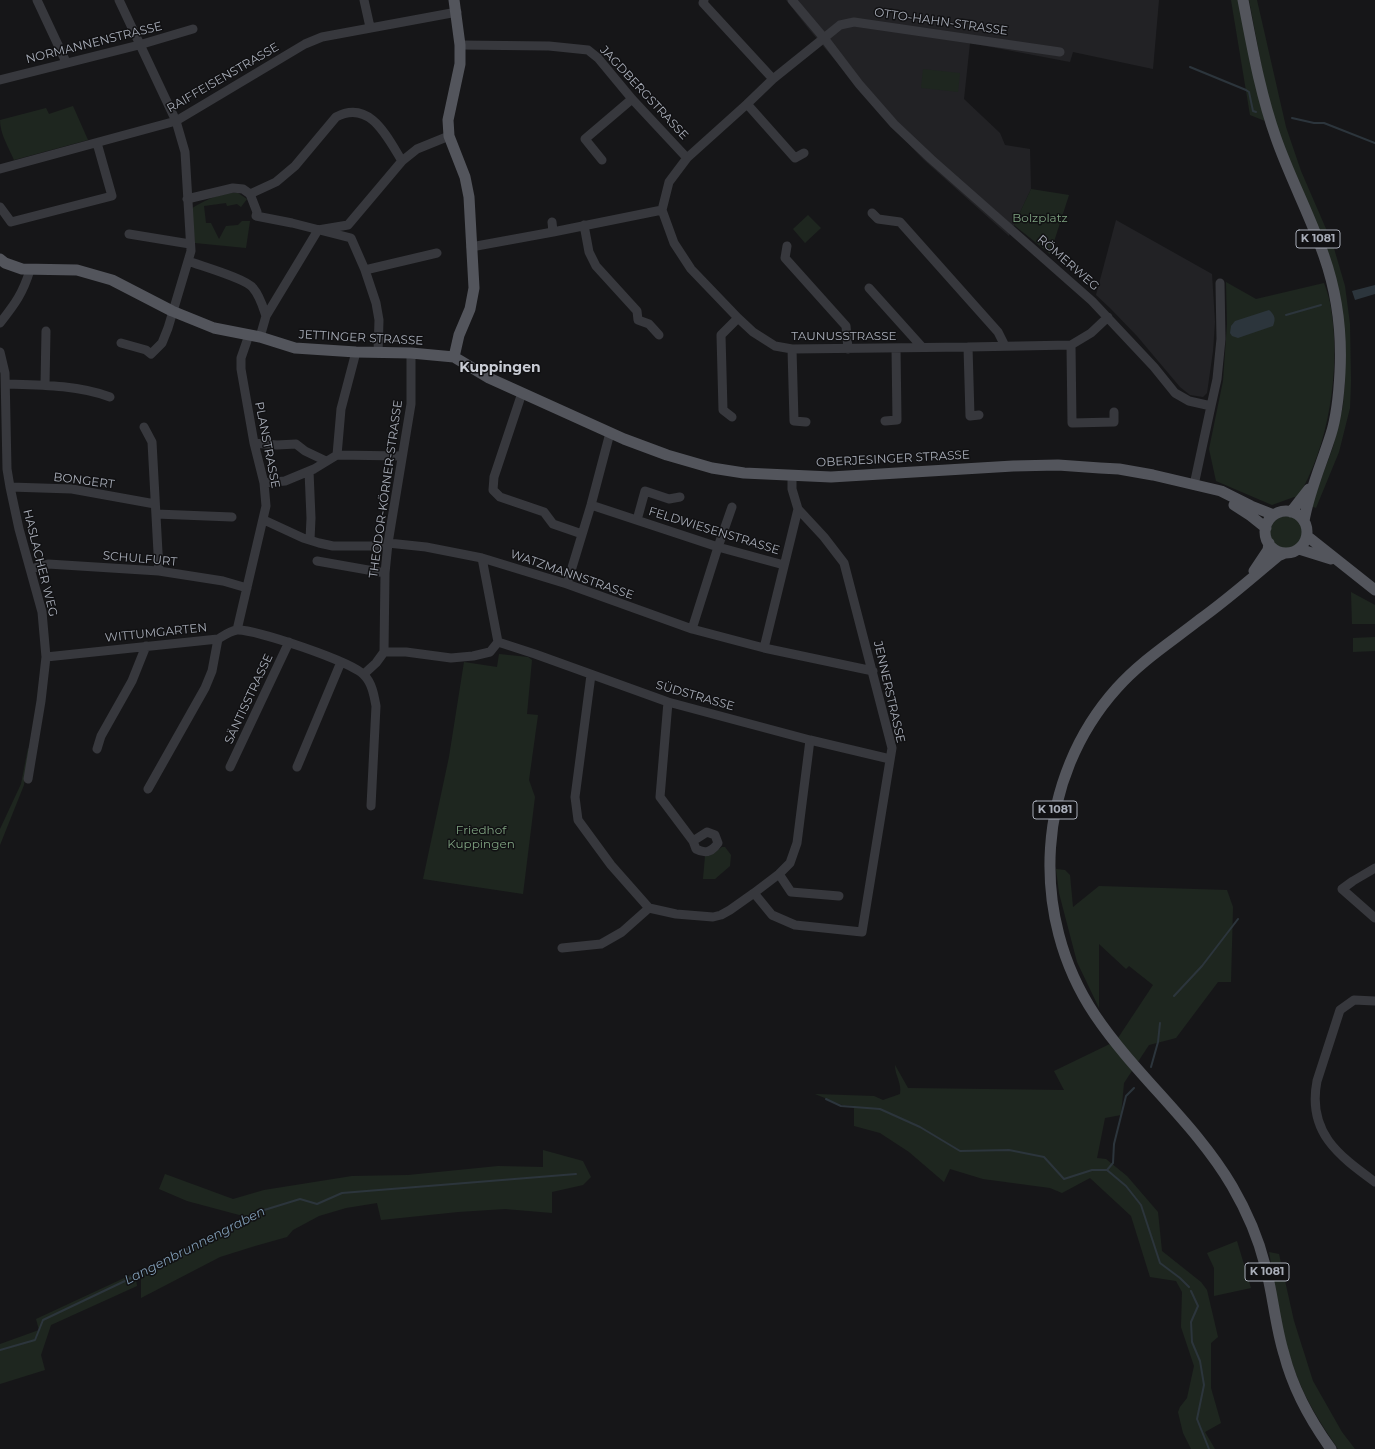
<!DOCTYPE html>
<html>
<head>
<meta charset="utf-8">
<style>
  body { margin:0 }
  canvas { display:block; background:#161618 }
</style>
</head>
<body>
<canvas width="1375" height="1449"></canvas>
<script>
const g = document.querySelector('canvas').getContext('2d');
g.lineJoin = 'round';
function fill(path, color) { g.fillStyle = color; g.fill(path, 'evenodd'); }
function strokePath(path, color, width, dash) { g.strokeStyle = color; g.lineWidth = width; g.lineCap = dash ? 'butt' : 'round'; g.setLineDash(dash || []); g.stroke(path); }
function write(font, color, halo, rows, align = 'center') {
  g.font = font + ' Montserrat,sans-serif'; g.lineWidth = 3; g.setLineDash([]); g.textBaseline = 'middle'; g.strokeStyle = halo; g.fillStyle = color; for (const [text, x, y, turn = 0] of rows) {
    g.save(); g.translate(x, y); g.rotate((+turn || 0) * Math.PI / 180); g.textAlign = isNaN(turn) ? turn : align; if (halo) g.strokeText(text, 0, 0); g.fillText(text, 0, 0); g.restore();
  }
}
const built = new Path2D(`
  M786 0H1159L1153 69 1073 52 1070 62 970 43 964 99 1000 133 1005 145 1030 149 1031 189 1009 236 924 160 887 122 808 28Z
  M1116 220 1212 274 1215 322 1213 351 1207 393 1203 397 1190 395 1180 387 1137 336 1110 308 1096 295Z`);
const green = new Path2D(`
  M1231 0H1239L1265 121 1250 115Z
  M1249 0H1257L1286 127 1301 171 1333 245 1345 286 1350 324 1351 382 1350 408 1339 452 1316 508 1311 506 1333 447 1343 406 1345 381V332L1275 122 1265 84Z
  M923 69 960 73 958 92 921 88Z
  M73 106 88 140 14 160C9 148 0 134 0 120L46 108 49 114Z
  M1031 189 1069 195 1050 254 1014 225Z
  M231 193H238L247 199 241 207 237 204 227 206 226 203 204 206 206 223H211L219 239 226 226 238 225 242 221H250L246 248 195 243 191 209C203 201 216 195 231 193Z
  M808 215 821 228 805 243 793 229Z
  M1226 282 1256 299 1324 283C1327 291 1330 300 1331 309 1341 366 1329 449 1297 498L1294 497 1272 505 1216 481 1209 449 1223 381 1227 324Z
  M1270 533a17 17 0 1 1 34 0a17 17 0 1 1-34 0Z
  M1351 592 1375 605V624H1352Z
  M1375 637V651L1353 652V638Z
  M499 654 528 657 532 660 527 714 538 715 529 780 535 797 523 894 423 879 449 757 464 662 497 667Z
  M28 748 30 749 24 785 0 845V829L21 784Z
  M722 847H725L731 855 730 866 715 879H703L705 856H709Z
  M1056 869 1065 870 1070 875 1073 907 1099 886 1227 890 1233 907 1231 982H1218L1176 1038 1149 1045 1124 1083 1121 1115 1105 1118 1097 1158 1106 1159 1127 1176 1158 1212 1162 1251 1201 1282 1207 1290 1218 1337 1211 1343V1388L1221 1423 1205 1432 1215 1449H1191L1183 1433 1178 1412 1180 1407 1187 1398 1194 1366 1181 1327 1182 1292 1176 1281 1150 1277 1131 1216 1090 1178 1062 1193 1050 1188 983 1179 950 1169 944 1182 909 1152 880 1133 854 1126V1106L842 1105 815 1094 874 1096 883 1100 900 1094C902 1083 895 1076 895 1065L908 1088 1064 1090 1054 1071 1116 1041 1153 985 1129 966 1126 969 1099 944V1008L1077 962 1059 893Z
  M543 1150 583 1161 591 1177 583 1185 552 1192V1213L505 1209 458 1212 381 1220 377 1203 346 1208 319 1216 293 1230 287 1237 255 1246 220 1257 141 1298V1274L243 1218V1216L187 1201 159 1189 165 1174 233 1199 264 1190 352 1176 408 1175 498 1166 543 1167Z
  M1237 1241 1251 1288 1214 1296V1268L1207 1253Z
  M1269 1252 1279 1254 1294 1321 1313 1381 1342 1432 1355 1449H1338C1324 1428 1311 1409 1301 1386 1282 1344 1277 1296 1269 1252Z
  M135 1273 137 1286 51 1325 41 1355 45 1370 0 1384V1344L39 1330 36 1319Z`);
const water = new Path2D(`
  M1375 285V294L1355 300 1352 291Z
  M1269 310C1275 315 1276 319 1273 326L1238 338 1232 336 1230 333 1231 326 1235 321Z`);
const stream = new Path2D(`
  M1190 67 1246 90 1249 92 1253 111 1256 112
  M1292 118 1314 123H1324L1375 143
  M1286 315 1321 305
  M1174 996 1202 966 1238 919
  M1151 1067 1158 1042 1160 1023
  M826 1099 841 1106 880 1109 920 1127 960 1151 1009 1150 1044 1157 1064 1179 1092 1170H1107L1126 1186 1141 1205 1160 1263 1180 1278 1189 1287
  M1107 1170 1113 1163 1114 1144 1126 1096 1134 1088
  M1191 1291 1198 1306 1191 1322 1192 1342 1200 1361 1204 1385 1197 1419 1209 1449
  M0 1350 35 1340 43 1320 127 1280 261 1211 300 1199 317 1204 342 1193 576 1174`);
const minor = new Path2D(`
  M37 0 66 62
  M119 0 176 121 185 152 191 251 168 328 162 343 151 354 146 350 121 343
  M364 0 370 27
  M704 0 703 3 773 79
  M792 0 824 38 859 84 894 124 931 159 1092 301 1154 367 1175 393 1189 401 1211 406 1194 485
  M460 45 549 46 588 50 598 58 632 99 687 158
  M1060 52 854 22 840 25 824 38 773 79 747 104 687 158 669 182 662 210 674 243 691 269 738 318 753 332 775 346 792 349 968 347 1071 345 1091 333 1108 317
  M0 80 139 45 193 29
  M747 104 795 158 804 153
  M602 160 585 139 632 99
  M0 169 176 121 305 44 322 37 457 12
  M250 194 257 212 256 216 292 223 351 238 365 270 376 303 379 320 378 353
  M187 199 233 188 243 189 250 194 276 182 295 166 336 117C370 99 387 137 402 161
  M0 207 11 222 112 196 97 143
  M872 213 878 219 900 222 998 332 1005 346
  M552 222 553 232 662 210
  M584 225 589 252 596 266 637 311 638 320 649 324 659 335
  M129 234 190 244
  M787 246 785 258 846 326 848 349
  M471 247 553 232
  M188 261C201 266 247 279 253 288 260 296 263 307 266 316
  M365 270 437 253
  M869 288 922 347
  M0 323C15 304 23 293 30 270
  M260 337 266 316 318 230 348 225 402 161 417 149 449 136
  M1071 345 1072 423 1114 422V412
  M968 347 970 416 979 415
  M792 349 794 421 806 422
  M0 352 5 373 7 469 10 487 19 529 42 612 46 657 41 701 28 779
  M6 384C40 385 78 385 110 397
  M45 385 46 331
  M522 393 494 477 493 490 500 497 544 512 553 524 582 534
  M1211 406 1217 379 1221 339 1220 283
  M732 417 723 410 721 335 738 318
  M885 421 897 420 896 348
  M144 427 152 442 159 571
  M254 443 277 445 296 444 305 451 326 461
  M337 455 402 456
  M309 471 311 518 310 540
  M264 483 285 481 314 469 337 455 341 409 356 352
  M10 487 72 489 155 504
  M591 505 718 547 784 565
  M156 514 232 517
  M264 520 303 538 319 543 333 546H380L388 543 426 547 482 558 567 584 692 629 764 648 873 671
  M637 520 645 491 669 499 680 497
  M317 561 385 573
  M31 569 48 564 159 571 223 581 247 588
  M567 584 591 505 610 433
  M692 629 718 547 732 507
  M237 630 266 506 264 483 254 443 241 369V358L249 335
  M498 642 535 654 668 702 810 740 890 759
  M764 648 798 509
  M384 652 385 573 388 543 411 404V353
  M46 657 218 639C223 636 230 631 237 630 255 629 353 662 364 675 372 683 374 695 376 706L371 806
  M364 674 376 663 384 652H406L451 658 473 656 490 652 498 642 482 558
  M591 675 575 797 578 820 611 865 649 908 676 914 713 917 721 915 730 910 754 893 779 874 790 863 797 843 810 740
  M668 702 660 797 693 841 696 849C705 854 712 852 718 843L715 835 707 832 693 841
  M97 749 101 736 132 681 146 646
  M230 767 289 642
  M297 767 341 662
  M148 789 205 688 212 671 218 639
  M1375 868 1353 881 1342 889 1375 918
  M779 874 791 892 839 896
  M754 893 772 915 795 925 862 932 892 748 844 563 824 537 798 509 792 489V476
  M562 948 601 944 622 932 649 908
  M1375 1001 1354 1000 1340 1010 1317 1081C1307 1132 1338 1155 1375 1182`);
const major = new Path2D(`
  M1243 0C1252 46 1260 93 1276 138 1290 178 1310 215 1324 256 1337 293 1342 333 1340 372 1339 392 1337 415 1331 434 1322 463 1309 491 1304 521
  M0 259 5 263 22 269 77 270 112 280 172 311 214 328 260 337 295 348 356 352 411 353 454 357 489 378 624 439 667 455 712 468 744 473 831 477 1013 466 1058 465 1100 468 1119 469 1153 475 1221 491 1251 506 1274 515
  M454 357 459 335 470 309 474 288 469 197 465 177 449 136 448 120 460 64V45L454 0
  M1234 505 1251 516 1266 528
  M1265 532a21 21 0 1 1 42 0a21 21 0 1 1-42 0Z
  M1291 512 1309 489
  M1307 536 1375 590
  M1299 549 1331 559
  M1285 553 1278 556C1252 578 1227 600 1199 620 1171 642 1141 661 1117 688 1036 778 1028 915 1095 1015 1136 1076 1195 1123 1232 1186 1246 1210 1258 1237 1265 1265 1273 1294 1275 1325 1284 1354 1293 1389 1310 1420 1331 1449
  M1254 571 1268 550 1269 543`);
const shields = [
  [1318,239,44],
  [1055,810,44],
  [1267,1272,44]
];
const shieldNames = [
  ["K 1081",1318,239],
  ["K 1081",1055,810],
  ["K 1081",1267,1272]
];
const streetNames = [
  ["OTTO-HAHN-STRASSE",941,22,8],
  ["NORMANNENSTRASSE",94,43,-14],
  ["RAIFFEISENSTRASSE",223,78,-30],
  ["JAGDBERGSTRASSE",644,93,47],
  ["RÖMERWEG",1068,263,41],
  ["TAUNUSSTRASSE",844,336],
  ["JETTINGER STRASSE",361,338,3],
  ["PLANSTRASSE",267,445,79],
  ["OBERJESINGER STRASSE",893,459,-3],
  ["BONGERT",84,481,7],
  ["THEODOR-KÖRNER-STRASSE",386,489,-82],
  ["FELDWIESENSTRASSE",714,531,17],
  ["SCHULFURT",140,559,5],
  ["HASLACHER WEG",40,563,76],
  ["WATZMANNSTRASSE",572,575,19],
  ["WITTUMGARTEN",156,633,-6],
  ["JENNERSTRASSE",889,692,77],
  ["SÜDSTRASSE",695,696,16],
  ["SÄNTISSTRASSE",249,699,-65]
];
const parkNames = [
  ["Bolzplatz",1040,218],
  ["Friedhof",481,830],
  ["Kuppingen",481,844]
];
const waterNames = [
  ["Langenbrunnengraben",195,1246,-27]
];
const quarterNames = [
  ["Kuppingen",500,368]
];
fill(built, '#222225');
fill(green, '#1e261f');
fill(water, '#2c353c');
strokePath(stream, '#2c353c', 2);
strokePath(minor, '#37383d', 9);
strokePath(major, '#53555c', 11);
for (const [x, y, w] of shields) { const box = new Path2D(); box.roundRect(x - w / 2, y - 9, w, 18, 3); g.fillStyle = '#111113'; g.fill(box); strokePath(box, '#a8adb8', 1); }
write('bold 11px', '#a8adb8', null, shieldNames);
write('12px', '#a8adb8', '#111113', streetNames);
write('12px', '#7fa381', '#111113', parkNames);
write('italic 13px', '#7f9bb3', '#111113', waterNames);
write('bold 14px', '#c9ccd4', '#111113', quarterNames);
</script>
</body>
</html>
